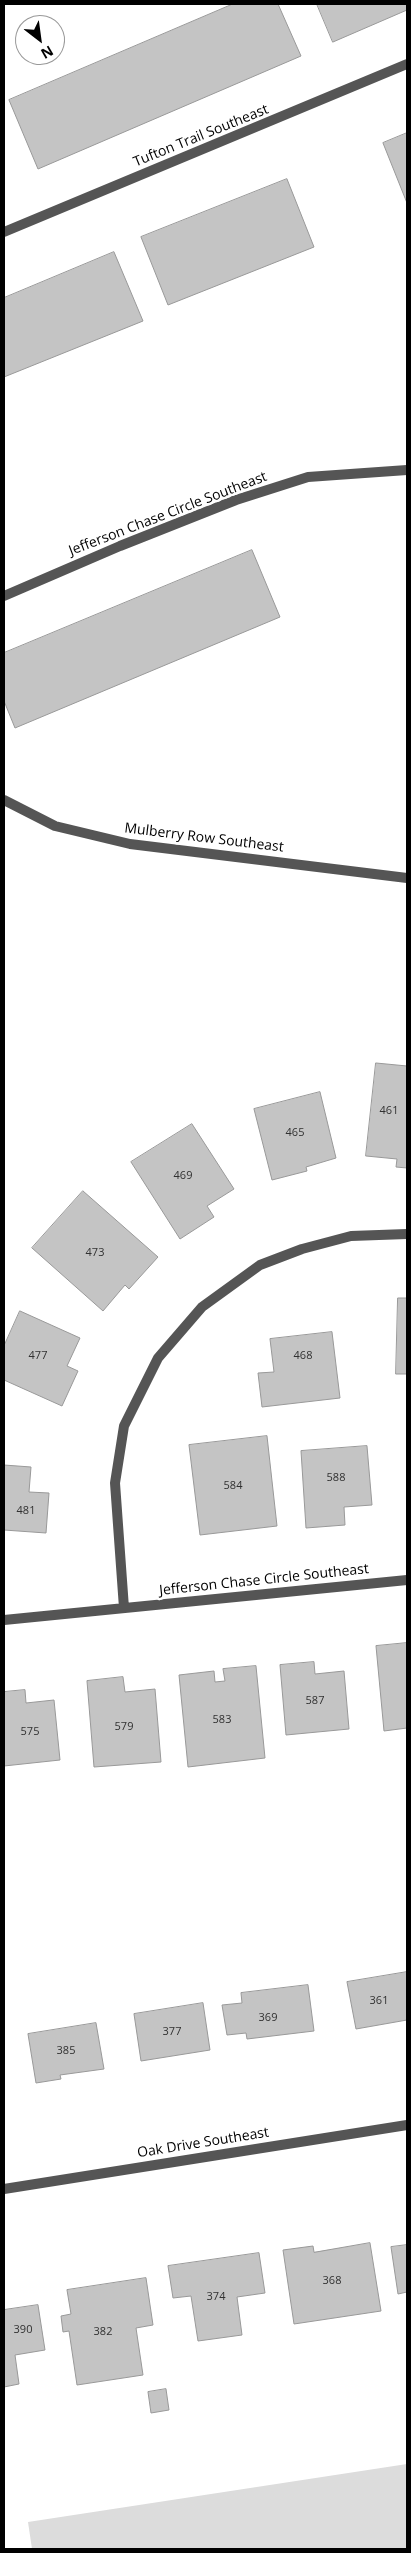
<!DOCTYPE html>
<html>
<head>
<meta charset="utf-8">
<style>
  body { margin:0 }
  #map { position:relative; width:411px; height:2553px; overflow:hidden; background:#fff; font-family:"Open Sans",sans-serif }
  canvas { display:block }
  .frame { position:absolute; inset:0; border:5px solid #000; pointer-events:none }
  .north { position:absolute; left:15px; top:15px; width:50px; height:50px; box-sizing:border-box; background:#fff; border:1px solid #999; border-radius:50%; rotate:150deg; font-size:14px; font-weight:700; line-height:20px; text-align:center; color:#000 }
  .north::after { content:''; display:block; margin:auto; width:18px; height:22px; background:#000; clip-path:polygon(50% 0,100% 100%,50% 72%,0 100%) }
</style>
</head>
<body>
<div id="map">
<canvas width="411" height="2553"></canvas>
<div class="frame"></div>
<div class="north">N</div>
</div>
<script>
const g = document.querySelector('canvas').getContext('2d');
g.lineJoin = 'round';
function fill(path, color) { g.fillStyle = color; g.fill(path, 'evenodd'); }
function strokePath(path, color, width, dash) { g.strokeStyle = color; g.lineWidth = width; g.lineCap = dash ? 'butt' : 'round'; g.setLineDash(dash || []); g.stroke(path); }
function write(font, color, halo, rows, align = 'center') {
  g.font = font + ' "Open Sans",sans-serif'; g.lineWidth = 5; g.setLineDash([]); g.textBaseline = 'middle'; g.strokeStyle = halo; g.fillStyle = color; for (const [text, x, y, turn = 0] of rows) {
    g.save(); g.translate(x, y); g.rotate((+turn || 0) * Math.PI / 180); g.textAlign = isNaN(turn) ? turn : align; if (halo) g.strokeText(text, 0, 0); g.fillText(text, 0, 0); g.restore();
  }
}
const green = new Path2D(`
  M407 2464V2549H32L28 2522Z`);
const building = new Path2D(`
  M233 4H278L301 56 38 169 9 100Z
  M317 4H407V10L333 42Z
  M407 133V203L383 143Z
  M287 179 314 247 168 305 141 237Z
  M114 252 143 321 4 377V298Z
  M252 550 280 617 15 728 4 701V653Z
  M376 1063 407 1066V1168L396 1167 397 1159 366 1156Z
  M320 1092 336 1158 306 1167 307 1171 272 1180 254 1109Z
  M192 1124 234 1189 207 1206 214 1217 180 1239 131 1162Z
  M83 1191 158 1257 129 1289 125 1285 103 1311 32 1248Z
  M398 1298H407V1374H396Z
  M20 1311 80 1338 67 1366 78 1371 62 1406 4 1380V1346Z
  M332 1332 340 1398 262 1407 258 1373 274 1372 270 1339Z
  M267 1436 277 1526 200 1535 189 1445Z
  M367 1446 372 1505 344 1507 345 1525 306 1528 301 1451Z
  M4 1465 31 1467 29 1492 49 1493 46 1533 4 1530Z
  M407 1643V1728L384 1731 376 1646Z
  M314 1662 315 1674 344 1671 349 1729 286 1735 280 1665Z
  M256 1666 265 1758 188 1767 179 1675 214 1671 215 1682 225 1681 223 1669Z
  M123 1677 125 1692 155 1689 161 1762 94 1767 87 1681Z
  M25 1690 26 1703 54 1700 60 1760 4 1766V1692Z
  M407 1972V2020L356 2029 347 1982Z
  M308 1985 314 2031 247 2039 246 2033 227 2035 222 2005 242 2003 241 1993Z
  M203 2003 210 2050 141 2061 134 2014Z
  M96 2023 104 2069 60 2075 61 2079 36 2083 28 2034Z
  M370 2243 381 2311 294 2324 283 2250 313 2246 314 2252Z
  M407 2245V2292L398 2294 391 2247Z
  M259 2253 265 2293 237 2297 242 2335 198 2341 191 2296 173 2298 168 2266Z
  M146 2278 153 2325 136 2328 143 2375 77 2385 69 2331 63 2332 61 2316 71 2314 67 2290Z
  M38 2305 45 2350 15 2355 19 2384 4 2387V2310Z
  M166 2389 169 2410 151 2413 148 2392Z`);
const street = new Path2D(`
  M4 232 407 64
  M4 596 120 546 236 500 308 477 407 470
  M4 800 55 826 130 844 407 878
  M124 1608 115 1483 124 1426 158 1358 202 1307 260 1265 302 1249 351 1236 407 1234
  M4 1620 407 1580
  M4 2189 407 2125`);
const numberNames = [
  ["461",389,1111],
  ["465",295,1133],
  ["469",183,1176],
  ["473",95,1253],
  ["477",38,1356],
  ["468",303,1356],
  ["588",336,1478],
  ["584",233,1486],
  ["481",26,1511],
  ["587",315,1701],
  ["583",222,1720],
  ["579",124,1727],
  ["575",30,1732],
  ["361",379,2001],
  ["369",268,2018],
  ["377",172,2032],
  ["385",66,2051],
  ["368",332,2281],
  ["374",216,2297],
  ["390",23,2330],
  ["382",103,2332]
];
const streetNames = [
  ["Tufton Trail Southeast",201,136,-22],
  ["Jefferson Chase Circle Southeast",168,514,-21],
  ["Mulberry Row Southeast",204,838,7],
  ["Jefferson Chase Circle Southeast",264,1580,-6],
  ["Oak Drive Southeast",203,2143,-9]
];
fill(green, '#dcdcdc');
fill(building, '#c4c4c4');
strokePath(building, '#999', 1);
strokePath(street, '#555', 10);
write('11px', '#313131', null, numberNames);
write('14px', '#000', '#fff', streetNames);
</script>
</body>
</html>
